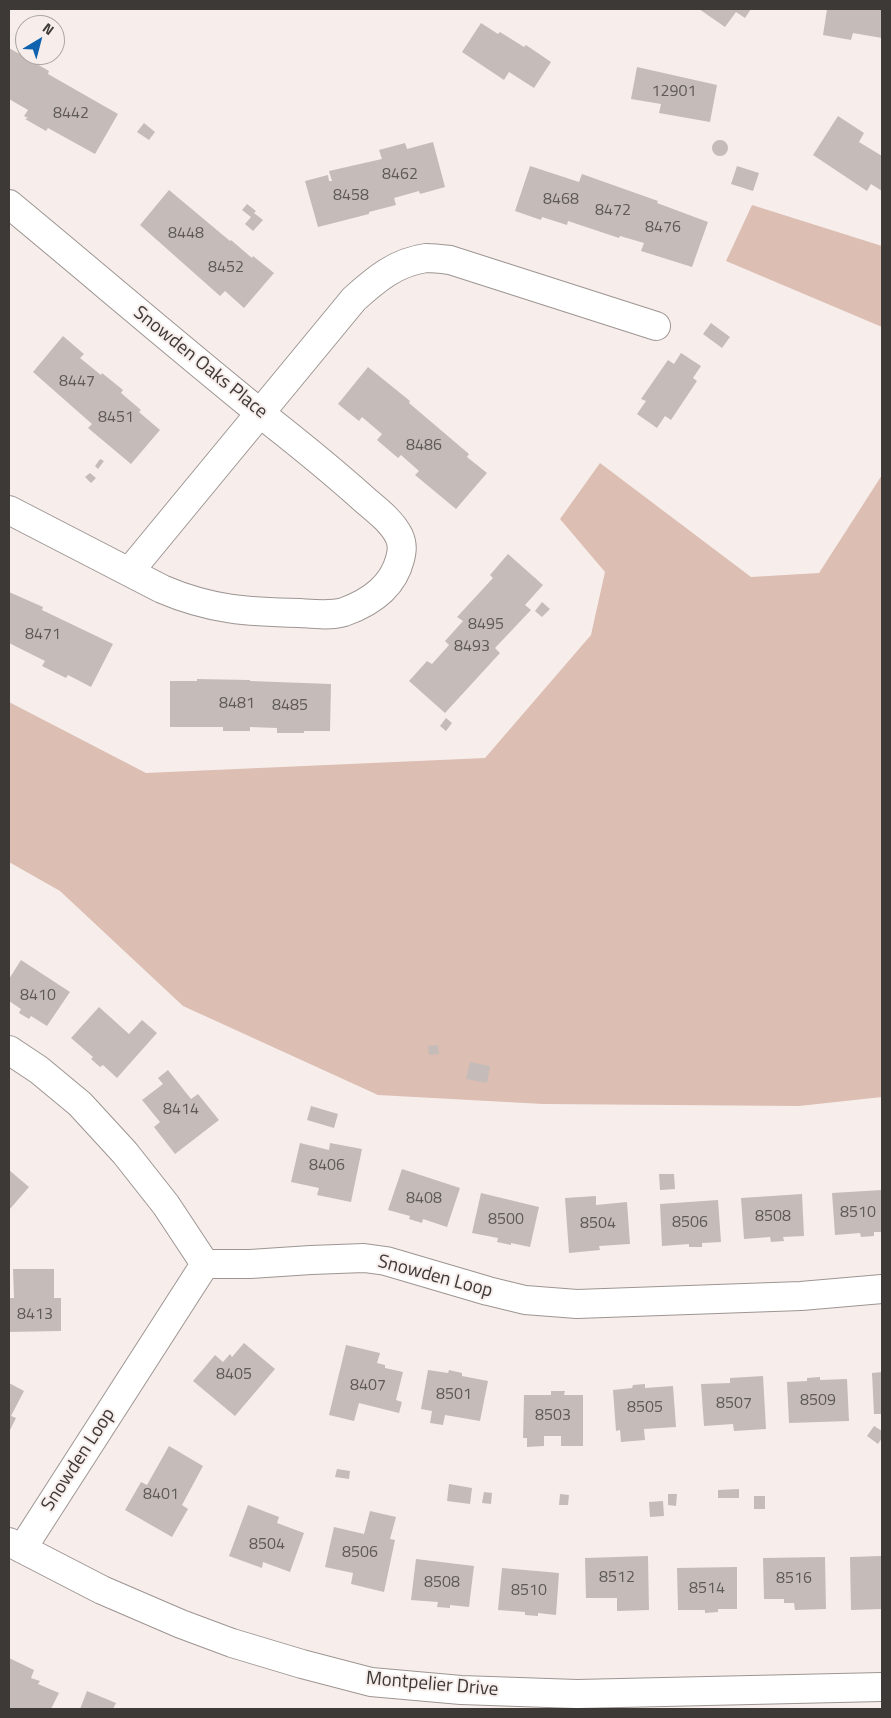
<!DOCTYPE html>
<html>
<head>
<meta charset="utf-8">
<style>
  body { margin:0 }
  #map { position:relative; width:891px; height:1718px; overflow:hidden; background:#f7eeeb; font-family:"Titillium Web",sans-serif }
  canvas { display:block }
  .frame { position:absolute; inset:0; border:10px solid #3c3937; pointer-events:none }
  .north { position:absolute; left:15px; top:15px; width:50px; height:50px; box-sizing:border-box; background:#f7eeeb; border:1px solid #aca6a3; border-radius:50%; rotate:37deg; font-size:14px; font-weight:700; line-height:20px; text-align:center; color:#3c3937 }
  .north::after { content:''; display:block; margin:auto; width:18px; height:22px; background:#0f62b0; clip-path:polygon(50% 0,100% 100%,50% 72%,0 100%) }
</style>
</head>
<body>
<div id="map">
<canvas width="891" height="1718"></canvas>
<div class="frame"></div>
<div class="north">N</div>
</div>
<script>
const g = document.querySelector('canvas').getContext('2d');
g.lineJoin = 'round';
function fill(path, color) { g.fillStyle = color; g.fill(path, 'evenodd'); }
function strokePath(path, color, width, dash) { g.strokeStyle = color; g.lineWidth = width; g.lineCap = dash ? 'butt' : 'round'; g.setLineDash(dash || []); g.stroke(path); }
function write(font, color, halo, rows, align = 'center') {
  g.font = font + ' "Titillium Web",sans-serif'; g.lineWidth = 4; g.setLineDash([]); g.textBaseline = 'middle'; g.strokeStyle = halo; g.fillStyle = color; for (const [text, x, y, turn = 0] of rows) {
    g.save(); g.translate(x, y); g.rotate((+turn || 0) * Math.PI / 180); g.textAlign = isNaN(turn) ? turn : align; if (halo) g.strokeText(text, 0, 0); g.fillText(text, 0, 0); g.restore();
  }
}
const green = new Path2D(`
  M752 205 882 246V327L726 261Z
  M600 463 751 577 819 573 882 475V1097L799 1106 543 1104 378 1095 183 1006 60 891 9 862V702L146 773 485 758 591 635 605 572 560 519Z`);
const building = new Path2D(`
  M699 9H751L745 18 736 12 725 27Z
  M827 9H882V38L853 33 851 40 823 35Z
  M481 23 498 34 500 32 524 47 526 45 551 62 534 88 509 72 504 80 462 52Z
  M9 48 49 71 48 74 118 114 95 154 48 128 46 131 25 119 28 118 24 116 28 110 9 99Z
  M637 67 717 85 710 122 659 113 661 104 631 99Z
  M838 116 864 133 859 142 882 156V191L871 184 867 191 813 155Z
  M144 123 155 132 149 140 137 132Z
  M712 148a8 8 0 1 1 16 0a8 8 0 1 1-16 0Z
  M433 142 445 187 420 194 419 191 394 198 396 205 369 212V214L318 227 305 181 328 175 329 181H332L329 171 382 159 379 150 405 143 407 149Z
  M530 166 579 182 582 174 658 201 657 203 708 222 692 267 641 251 644 243 620 236 619 238 568 221 567 225 542 217 541 220 515 211Z
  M737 166 759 173 753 191 731 184Z
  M169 190 230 241 231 240 252 258 253 256 274 273 244 308 225 291 220 296 140 225Z
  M247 204 256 211 254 213 263 220 253 231 245 224 251 217 242 210Z
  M711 323 730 337 722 348 703 334Z
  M63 336 84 354 80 358 101 375 102 373 123 390 121 393 141 410 139 412 160 430 131 464 88 428 92 424 33 372Z
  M681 353 701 366 693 378 697 381 671 420 665 416 657 428 637 414 646 401 641 399 668 360 674 364Z
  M368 367 410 401 409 403 469 454 467 457 487 473 456 509 415 475 419 471 401 455 398 458 377 440 382 434 362 417 359 421 338 404Z
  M100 459 104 461 98 469 95 466Z
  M90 473 96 478 91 483 85 477Z
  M508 554 543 585 525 605 531 610 495 648 500 653 445 713 409 681 427 661 432 664 449 645 445 641 463 621 457 617 493 578 490 575Z
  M9 592 43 607 42 610 113 644 91 687 68 675 66 678 42 666 45 661 9 643Z
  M542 602 550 609 542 617 535 611Z
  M197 679 250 680V681L331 684 330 731H304V733H277V728L250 727V731H223V727H170V681H197Z
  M446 718 452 723 446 731 440 726Z
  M21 960 70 992 47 1026 31 1016 29 1019 19 1013 21 1009 9 1001V979Z
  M99 1007 129 1034 142 1020 157 1033 117 1078 103 1065 100 1067 91 1059 93 1057 71 1038Z
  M438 1045 439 1054 429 1055 428 1046Z
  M470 1062 490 1066 487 1083 466 1079Z
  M168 1070 191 1099 198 1094 219 1120 175 1154 154 1127 160 1122 142 1100 163 1084 158 1078Z
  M311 1106 338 1114 334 1128 307 1120Z
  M300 1143 329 1150 330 1143 362 1149 351 1202 317 1195 319 1188 291 1182Z
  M402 1169 460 1188 447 1227 423 1219 422 1223 409 1219 410 1216 388 1210Z
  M9 1170 29 1187 9 1210Z
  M659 1174H674L675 1189 660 1190Z
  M882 1190V1232H874V1236L861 1237 860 1233 835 1235 832 1193Z
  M481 1193 539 1207 530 1247 511 1243V1245L497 1242 498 1238 472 1233Z
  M802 1194 804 1236 783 1237 784 1241 771 1242 770 1237 744 1239 741 1198Z
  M596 1196V1205L627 1202 630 1244 599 1246 600 1250 569 1253 565 1198Z
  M718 1200 721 1242 702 1243V1247H689V1244L662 1246 660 1204Z
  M13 1269H54V1298H61V1331L9 1332V1298H14Z
  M244 1343 275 1369 235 1416 193 1381 215 1355 223 1362 230 1354 232 1357Z
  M346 1345 380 1353 377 1363 385 1365V1368L403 1372 396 1400 402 1402 399 1413 359 1403 354 1421 329 1415Z
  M428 1370 448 1373 449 1370 462 1373V1376L488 1381 480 1421 445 1415 443 1425 430 1423 432 1411 421 1409Z
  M882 1372V1414H874L872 1373Z
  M763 1376 766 1429 734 1431 733 1424 704 1426 701 1384 730 1383V1378Z
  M820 1377V1380L847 1379 849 1421 789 1423 787 1382 807 1381V1378Z
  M9 1383 24 1391 11 1416 16 1418 9 1432Z
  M645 1384V1388L673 1386 676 1427 644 1429 645 1440 621 1442 620 1430 616 1431 613 1390 632 1388 633 1385Z
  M551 1391H565L564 1395H583V1446H561V1436H544V1446L527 1447V1438H523L524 1395H551Z
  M874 1426 882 1431V1438L878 1444 867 1436Z
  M169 1446 203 1466 182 1505 188 1509 172 1537 125 1510 141 1482 147 1485Z
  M337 1469 350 1471 349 1479 335 1477Z
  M449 1484 472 1488 470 1504 447 1501Z
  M739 1489V1498H718V1490Z
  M484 1492 492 1493 491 1504 482 1503Z
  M560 1494 569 1495 568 1505H559Z
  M668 1494H677L676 1506 668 1505Z
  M754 1496H765V1509H754Z
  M663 1501 664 1516 650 1517 649 1502Z
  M248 1505 279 1517 277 1523 304 1533 290 1572 263 1562 262 1568 229 1556Z
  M370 1511 396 1517 390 1539 395 1540 384 1592 351 1584 353 1573 325 1567 334 1527 364 1534Z
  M648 1556 649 1610 617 1611V1598H586L585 1558Z
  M881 1556 882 1609 851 1610 850 1557Z
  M825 1557 826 1609 795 1610 794 1603H784V1599H764L763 1558Z
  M416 1559 474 1566 469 1607 450 1605V1608L437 1607 438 1602 411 1600Z
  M737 1567V1609H718V1612L705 1613V1610H678L677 1568Z
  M502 1568 559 1573 556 1615 538 1613V1616L525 1615V1612L498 1610Z
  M9 1658 34 1670 31 1678 40 1681 38 1684 59 1693 51 1709H9Z
  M87 1691 116 1703 113 1709H80Z`);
const street = new Path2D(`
  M9 204C96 276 182 350 270 421 303 447 335 473 366 501 378 511 392 522 399 536 403 545 402 551 400 559 393 587 369 603 344 612 330 616 314 614 300 613 248 612 211 610 162 589L9 510
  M129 572 354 299C375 280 396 262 426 258 433 258 442 259 450 260L656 326
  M9 1050 39 1070 80 1104 125 1153 166 1205 205 1264
  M205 1264H250L311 1260 364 1258 386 1261 488 1291 525 1300 577 1304 801 1296 882 1289
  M9 1542 102 1590 181 1624 232 1643 302 1664 371 1682 461 1690 577 1694 882 1687
  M22 1549 205 1264`);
const numberNames = [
  ["12901",674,92],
  ["8442",71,114],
  ["8462",400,175],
  ["8458",351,196],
  ["8468",561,200],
  ["8472",613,211],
  ["8476",663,228],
  ["8448",186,234],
  ["8452",226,268],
  ["8447",77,382],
  ["8451",116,418],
  ["8486",424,446],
  ["8495",486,625],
  ["8471",43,635],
  ["8493",472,647],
  ["8481",237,704],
  ["8485",290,706],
  ["8410",38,996],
  ["8414",181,1110],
  ["8406",327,1166],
  ["8408",424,1199],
  ["8510",858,1213],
  ["8508",773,1217],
  ["8500",506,1220],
  ["8506",690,1223],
  ["8504",598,1224],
  ["8413",35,1315],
  ["8405",234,1375],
  ["8407",368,1386],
  ["8501",454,1395],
  ["8509",818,1401],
  ["8507",734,1404],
  ["8505",645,1408],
  ["8503",553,1416],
  ["8401",161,1495],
  ["8504",267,1545],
  ["8506",360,1553],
  ["8512",617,1578],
  ["8516",794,1579],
  ["8508",442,1583],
  ["8514",707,1589],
  ["8510",529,1591]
];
const streetNames = [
  ["Snowden Oaks Place",200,363,39],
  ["Snowden Loop",435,1277,15],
  ["Snowden Loop",79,1460,-57],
  ["Montpelier Drive",432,1685,5]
];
fill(green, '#dcbeb3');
fill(building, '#c5bcb9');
strokePath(street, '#9d9592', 30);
strokePath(street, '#fff', 28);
write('16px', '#5e5a58', null, numberNames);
write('19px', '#3c3937', '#f7eeeb', streetNames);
</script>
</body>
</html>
